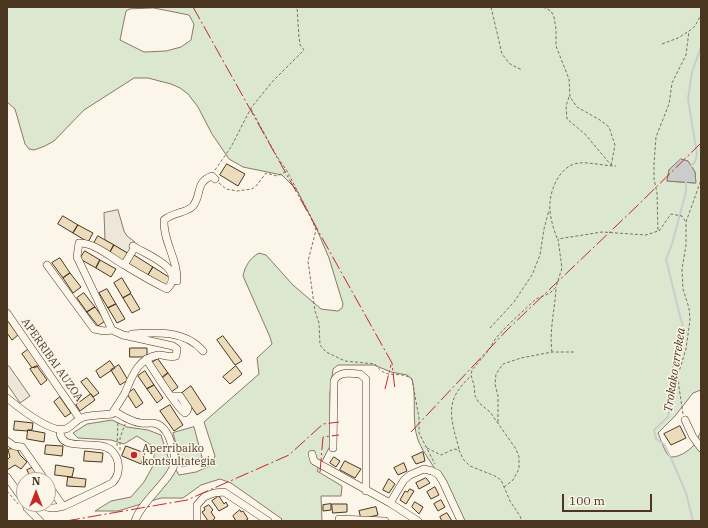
<!DOCTYPE html>
<html>
<head>
<meta charset="utf-8">
<style>
  body { margin:0 }
  #map { position:relative; width:708px; height:528px; overflow:hidden; background:#fbf6e9; font-family:"IBM Plex Serif",serif }
  canvas { display:block }
  .frame { position:absolute; inset:0; border:8px solid #4a3520; pointer-events:none }
  .north { position:absolute; left:16px; top:472px; width:40px; height:40px; box-sizing:border-box; background:#fbf6e9; border:1px solid #b4a999; border-radius:50%; rotate:0deg; font-size:11px; font-weight:700; line-height:16px; text-align:center; color:#4a3520 }
  .north::after { content:''; display:block; margin:auto; width:14px; height:18px; background:#c62828; clip-path:polygon(50% 0,100% 100%,50% 72%,0 100%) }
  .scale { position:absolute; left:562px; top:494px; width:90px; height:18px; box-sizing:border-box; border:2px solid #4a3520; border-top:0; padding-left:5px; font-size:12px; line-height:14px; white-space:nowrap; color:#4a3520; -webkit-text-stroke:3px #fbf6e9; paint-order:stroke }
</style>
</head>
<body>
<div id="map">
<canvas width="708" height="528"></canvas>
<div class="frame"></div>
<div class="north">N</div>
<div class="scale">100 m</div>
</div>
<script>
const g = document.querySelector('canvas').getContext('2d');
g.lineJoin = 'round';
function fill(path, color) { g.fillStyle = color; g.fill(path, 'evenodd'); }
function strokePath(path, color, width, dash) { g.strokeStyle = color; g.lineWidth = width; g.lineCap = dash ? 'butt' : 'round'; g.setLineDash(dash || []); g.stroke(path); }
function write(font, color, halo, rows, align = 'center') {
  g.font = font + ' "IBM Plex Serif",serif'; g.lineWidth = 3; g.setLineDash([]); g.textBaseline = 'middle'; g.strokeStyle = halo; g.fillStyle = color; for (const [text, x, y, turn = 0] of rows) {
    g.save(); g.translate(x, y); g.rotate((+turn || 0) * Math.PI / 180); g.textAlign = isNaN(turn) ? turn : align; if (halo) g.strokeText(text, 0, 0); g.fillText(text, 0, 0); g.restore();
  }
}
const green = new Path2D(`
  M7 7H701V390L693 393 675 416 658 433C661 439 664 451 669 456 676 460 690 450 694 445 697 441 699 435 701 431V521H461C455 508 450 494 443 482 435 467 424 455 418 440 411 420 417 399 412 379L407 375 391 372 374 365H338L333 369 330 393 331 444 317 471 342 486 341 496H321L322 521H280L282 519 231 483 220 479 201 485 183 498H161L118 511H95L111 501 131 497 144 482 154 464V447L137 436 124 444 111 440 78 438 73 433 87 424 112 420 127 427 148 430 161 435 168 457 179 475 196 472 212 465 215 456 204 422 259 374 257 358 272 344 270 337 243 276C245 266 250 258 259 253L266 255 293 285 321 309 338 311 342 308 343 304 329 258 315 225 296 189 282 175 243 167 229 159 212 134 198 107 188 94 180 88 171 84 148 78H134L84 110 54 141 45 146 34 150 29 149 25 144 15 109 7 102ZM154 8 189 15 194 24 191 40 181 47 166 51 144 52 120 40 126 11 130 9ZM688 161 695 172V183L667 181 669 170Z
  M194 427 203 461 182 467 173 433Z`);
const parking = new Path2D(`
  M118 210 124 231 127 236 135 242 129 254 105 240 104 213Z
  M9 366 30 396 20 403 7 384V367Z`);
const water = new Path2D(`
  M681 159 688 161 695 172 696 183 667 181 669 170Z`);
const stream = new Path2D(`
  M690 167 695 162 697 154 688 99 692 72 701 47
  M686 180V192L672 244 666 259 681 320 684 329 673 364 672 398 668 417 654 430 656 439 664 444 675 467 686 493 693 521`);
const building = new Path2D(`
  M227 164 245 174 238 186 220 175Z
  M63 216 78 225 73 233 58 224Z
  M78 225 93 233 88 242 73 233Z
  M98 236 114 245 109 254 93 245Z
  M114 245 129 254 124 263 109 254Z
  M85 251 100 260 96 268 80 259Z
  M134 255 153 267 147 276 129 264Z
  M60 258 70 273 63 278 52 263Z
  M100 260 116 269 111 277 96 268Z
  M153 267 172 279 166 288 148 276Z
  M70 273 81 287 73 293 63 278Z
  M122 278 131 293 123 298 114 283Z
  M107 289 116 304 108 308 99 293Z
  M84 293 95 307 87 312 77 298Z
  M131 294 140 309 132 313 123 298Z
  M116 304 125 319 117 323 108 308Z
  M95 307 105 321 98 326 87 312Z
  M7 320 18 335 12 340 7 333Z
  M223 336 242 361 235 365 217 340Z
  M130 348H147V357H130Z
  M29 349 40 365 34 368 33 367 32 368 22 354Z
  M158 359 168 373 161 379 150 364Z
  M110 361 115 368 100 378 96 371Z
  M119 365 128 380 120 385 111 370Z
  M37 366 47 380 41 385 30 369Z
  M236 366 242 374 230 384 223 377Z
  M145 371 154 385 147 389 138 376Z
  M168 373 178 387 170 393 160 379Z
  M87 378 99 393 93 397 81 382Z
  M154 385 163 398 157 403 147 389Z
  M191 386 206 409 197 415 182 393Z
  M134 389 143 403 136 408 127 394Z
  M91 394 95 400 80 411 76 405Z
  M60 397 71 413 65 417 54 402Z
  M170 405 183 425 174 431 160 411Z
  M15 421 33 423 32 430H28V431L14 430Z
  M680 426 686 438 671 445 664 434Z
  M28 430 45 433 44 442 27 439Z
  M46 445 63 446 62 456 45 454Z
  M126 446 145 453 141 464 122 456Z
  M16 447 20 455 27 462 21 469 15 465 7 470V460L10 457 8 450Z
  M85 451 103 453 102 462 84 461Z
  M423 452 425 461 416 464 412 457Z
  M334 457 340 461 336 467 330 463Z
  M345 461 361 469 355 478 340 470Z
  M404 463 407 471 398 475 394 468Z
  M56 465 74 468 72 477 55 475Z
  M34 467 43 480H25L30 477 27 470Z
  M68 477 86 479 85 487 67 486Z
  M426 478 430 483 419 489 416 483Z
  M389 479 395 484 389 493 383 490Z
  M435 487 439 495 431 499 427 492Z
  M410 489 414 491 406 504 400 500 405 491 407 492Z
  M219 496 224 504 226 502 228 506 219 511 212 501Z
  M441 500 445 507 438 511 434 504Z
  M415 502 423 507 419 514 412 507Z
  M331 504V510L323 511V505Z
  M332 504H347V512L333 513Z
  M209 505 213 510 211 512 215 518 212 521H208L202 512 205 510 204 508Z
  M376 507 378 515 361 519 359 511Z
  M240 510 241 512 243 511 248 519 245 521H236L233 516Z
  M447 513 452 521H442L440 517Z`);
const path = new Path2D(`
  M491 7 502 54 510 64 522 70
  M543 7 551 11 554 17 556 29V46L569 79 570 97 577 107 600 120 609 127 615 145 611 166
  M662 44 678 38 689 31
  M569 97 566 106 567 119 585 134 611 165
  M251 109 276 155 287 171 310 215 316 230 308 261 315 311 319 323 320 345 326 352 345 361 375 364C388 382 398 369 412 379L419 418V433L435 464
  M215 170 231 147 251 108 272 82 304 50 300 45 299 37 297 7
  M219 183 226 189 237 191 252 189 257 185 266 173 277 176 287 171
  M659 231 671 214 682 216 686 222
  M557 238C554 230 551 221 550 211 548 193 559 165 579 163 591 162 604 166 616 166
  M490 328 514 302 532 275 540 255 544 229 549 210
  M552 352C549 330 555 310 556 288
  M683 414 679 387 678 375 686 349 690 320 689 308 683 289 682 269 686 245V222L701 180
  M498 422V396L495 384 496 374 503 364 521 358 552 352H574
  M117 446 118 421
  M427 448 441 455 454 449 459 450 463 459 470 466 495 476 501 480 510 501 520 516 522 521
  M459 449C451 418 443 401 471 376
  M120 450V438L125 424
  M504 487 513 480 519 469V457L516 449 490 412 479 403 475 396 474 385 471 375 472 370 488 351 496 338 508 325 536 299 550 293 556 287 562 268 558 239 602 232 646 235 658 231 657 193 654 179V164L656 137 669 104 672 83 686 55 689 31 695 26 701 15
  M7 491 18 504`);
const minor = new Path2D(`
  M47 265 94 329 104 331 112 330
  M124 265 135 247
  M177 281C178 259 163 242 164 220 173 212 187 213 193 206 202 195 195 182 212 176L215 179
  M7 313 80 419
  M132 334C156 332 185 330 203 351
  M146 359C153 369 177 409 185 413L187 411 188 408 180 396H171
  M7 398C18 407 51 434 66 429 72 426 77 419 84 417 92 415 103 415 112 414 116 407 121 400 125 393 132 377 137 359 158 355 163 354 167 358 176 356L177 349 173 346 123 335 112 330 77 257 79 243C96 243 111 258 126 266 139 274 153 282 167 289 187 269 147 255 133 246
  M114 411C122 416 131 422 141 423 146 424 152 422 157 424 164 427 169 435 171 443 172 448 175 455 175 461 173 479 141 501 135 521
  M685 420 693 437 701 448
  M7 441 14 446 22 447 45 480
  M333 448 334 381C338 371 351 373 360 374L366 379V491
  M312 454 314 461 390 503 418 521
  M7 477 24 501
  M48 485 63 506
  M390 503 404 480 410 475 424 469 432 471 438 474 443 482 461 521
  M26 504 27 508 40 521
  M40 504C44 506 48 508 52 508 55 508 60 507 64 506 70 503 110 485 113 482 121 473 120 459 112 451 98 437 58 455 60 429
  M339 519 385 521
  M197 521V505L204 497 214 493 224 492 268 521`);
const power = new Path2D(`
  M193 7 392 363 395 390
  M385 389 391 365
  M411 432 507 330 636 207 701 143
  M320 472 323 437 339 435
  M66 521 187 500 289 455 323 424 339 422`);
const markers = [
  [134,455,4,"#c62828"]
];
const streetNames = [
  ["APERRIBAI AUZOA",52,360,55]
];
const poiNames = [
  ["Aperribaiko",142,449],
  ["kontsultategia",142,462]
];
const waterNames = [
  ["Trokako errekea",675,370,-81]
];
fill(green, '#dce7d0');
strokePath(green, '#887966', 1);
fill(parking, '#ede7d9');
strokePath(parking, '#887966', 1);
fill(water, '#c9cecd');
strokePath(water, '#887966', 1);
strokePath(stream, '#c9cecd', 2);
fill(building, '#ecdcbc');
strokePath(building, '#4a3520', 1);
strokePath(minor, '#4a3520', 8);
strokePath(path, '#7f6f5c', 1, [3, 2]);
strokePath(minor, '#fbf6e9', 7);
strokePath(power, '#c62828', 1, [14, 3, 2, 3]);
for (const [x, y, r, color] of markers) { const dot = new Path2D(); dot.arc(x, y, r, 0, 2 * Math.PI); g.fillStyle = color; g.fill(dot); strokePath(dot, '#fbf6e9', 1.5); }
write('11px', '#4a3520', '#fbf6e9', streetNames);
write('11px', '#4a3520', '#fbf6e9', poiNames, 'left');
write('italic 12px', '#4a3520', '#fbf6e9', waterNames);
</script>
</body>
</html>
